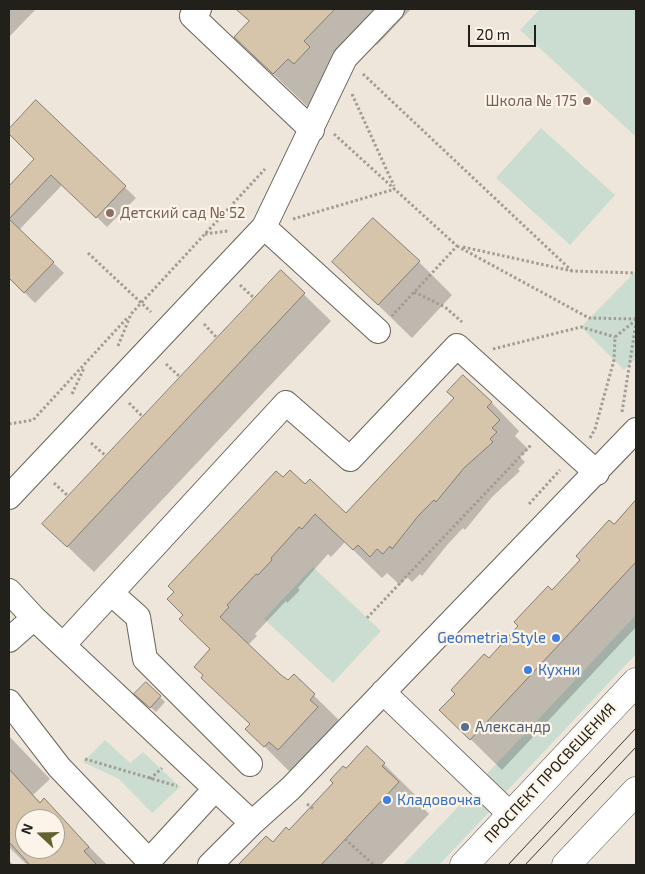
<!DOCTYPE html>
<html>
<head>
<meta charset="utf-8">
<style>
  body { margin:0 }
  #map { position:relative; width:645px; height:874px; overflow:hidden; background:#eee6db; font-family:"Exo 2",sans-serif }
  canvas { display:block }
  .frame { position:absolute; inset:0; border:10px solid #22201b; pointer-events:none }
  .north { position:absolute; left:15px; top:809px; width:50px; height:50px; box-sizing:border-box; background:#fcf4e8; border:1px solid #a59f96; border-radius:50%; rotate:291deg; font-size:14px; font-weight:700; line-height:20px; text-align:center; color:#22201b }
  .north::after { content:''; display:block; margin:auto; width:18px; height:22px; background:#636330; clip-path:polygon(50% 0,100% 100%,50% 72%,0 100%) }
  .scale { position:absolute; left:468px; top:25px; width:68px; height:22px; box-sizing:border-box; border:2px solid #22201b; border-top:0; padding-left:6px; font-size:15px; line-height:18px; white-space:nowrap; color:#22201b; -webkit-text-stroke:4px #fcf4e8; paint-order:stroke }
</style>
</head>
<body>
<div id="map">
<canvas width="645" height="874"></canvas>
<div class="frame"></div>
<div class="north">N</div>
<div class="scale">20 m</div>
</div>
<script>
const g = document.querySelector('canvas').getContext('2d');
g.lineJoin = 'round';
function fill(path, color) { g.fillStyle = color; g.fill(path, 'evenodd'); }
function strokePath(path, color, width, dash) { g.strokeStyle = color; g.lineWidth = width; g.lineCap = dash ? 'butt' : 'round'; g.setLineDash(dash || []); g.stroke(path); }
function write(font, color, halo, rows, align = 'center') {
  g.font = font + ' "Exo 2",sans-serif'; g.lineWidth = 4.5; g.setLineDash([]); g.textBaseline = 'middle'; g.strokeStyle = halo; g.fillStyle = color; for (const [text, x, y, turn = 0] of rows) {
    g.save(); g.translate(x, y); g.rotate((+turn || 0) * Math.PI / 180); g.textAlign = isNaN(turn) ? turn : align; if (halo) g.strokeText(text, 0, 0); g.fillText(text, 0, 0); g.restore();
  }
}
const green = new Path2D(`
  M540 9H636V132L634 135 520 30Z
  M541 128 615 195 570 245 496 178Z
  M636 271V358L624 370 581 327Z
  M313 567 381 631 333 683 264 619Z
  M636 615V654L505 793 486 775Z
  M105 740 130 763 143 752 180 787 152 813 119 779 83 762Z
  M473 791 492 809 439 865H403Z`);
const shadow = new Path2D(`
  M9 9H36L9 37Z
  M253 9H411L377 45 371 39 308 107 269 70 251 21 246 16Z
  M36 102 136 198 107 227 63 184 19 230 64 273 35 303 9 277V188L36 159 9 131Z
  M334 262H419L452 295 412 338Z
  M281 272 331 321 94 572 44 524Z
  M491 402 519 431 515 436 528 449 520 457 525 462 518 469 520 471 492 497 465 530 463 528 448 544 422 576 420 574 412 582 407 577 400 585 387 573 382 578 345 542 331 557 328 554 298 588 300 590 287 603 286 601 255 634 257 636 248 645 288 682 294 676 343 724 293 775 247 729 251 725 211 649 181 619 283 479 305 486 346 515Z
  M636 502V627L502 770 441 710Z
  M146 683 165 702 156 712 136 694Z
  M9 736 50 779 33 795 41 803 44 800 107 865H27L9 847ZM25 819H55V849H25Z
  M384 764 415 795 413 797 429 814 381 865H240L266 837 273 844 289 832 346 770Z`);
const building = new Path2D(`
  M236 9H335L304 41 310 47 294 64 288 59 273 74 234 37 249 21Z
  M36 100 126 186 96 218 51 175 9 219 54 262 24 293 9 278V186L34 159 9 134V129Z
  M373 218 420 261 378 305 332 262Z
  M281 270 305 293 67 547 42 524Z
  M463 375 492 402 487 407 500 420 492 428 497 432 490 439 493 442 464 468 436 502 434 500 419 515 392 549 390 546 383 554 377 549 370 557 358 545 353 550 315 514 302 529 299 527 271 558 272 560 258 575 256 574 227 605 229 607 220 617 281 675 288 680 294 674 315 694 310 700 318 707 278 750 269 742 264 747 245 729 250 724 201 678 203 675 194 667 210 649 179 619 183 615 167 599 174 592 168 586 276 471 283 477 290 470 305 484 310 479 346 513 454 398 447 392Z
  M636 500V562L470 740 439 710 455 694 451 690 484 654 489 658 518 626 514 622 548 586 552 590 580 560 576 556 609 520 614 524Z
  M146 682 161 696 150 708 134 694Z
  M367 746 385 763 382 766 399 782 321 865H238L266 836 273 842 286 827 289 830 333 783 330 780 343 766 346 768Z
  M9 769 40 803 44 798 89 847 84 851 97 865H30L9 842ZM25 819H55V849H25Z`);
const path = new Path2D(`
  M363 74 572 271
  M352 94 394 186
  M334 134 457 246 392 316
  M293 219 395 189
  M205 234 228 231
  M457 246 589 318 636 319
  M463 247 572 271 636 273
  M88 253 151 312
  M240 285 254 298
  M414 292 445 307 462 322
  M204 324 217 338
  M118 346 131 314 265 169
  M493 349 581 327 615 337
  M166 364 180 377
  M72 394 84 368
  M129 403 143 417
  M622 412 636 323
  M9 424 33 420 128 317
  M590 438 595 429 614 360 615 337 636 320
  M91 443 106 456
  M54 483 68 496
  M529 504 560 470
  M367 618 531 445
  M85 759 177 786
  M150 779 162 768
  M307 804 315 810
  M345 839 374 865
  M9 863 11 865`);
const minor = new Path2D(`
  M199 9 192 16 312 130
  M264 227 378 331
  M9 497 264 227 345 58 392 9
  M9 591 34 618 252 823 291 788 636 430
  M111 593 138 617 145 659 250 764
  M9 640 34 618
  M64 644 286 403 350 459 457 346 597 473
  M383 692 511 815
  M9 702 59 767 149 861 215 789
  M210 865 252 823`);
const major = new Path2D(`
  M464 865 636 682
  M566 865 636 791`);
const tram = new Path2D(`
  M508 865 636 728
  M525 865 636 747`);
const markers = [
  [587,101,5,"#8d6e63"],
  [110,213,5,"#8d6e63"],
  [556,638,5,"#3f7fe0"],
  [528,670,5,"#3f7fe0"],
  [465,727,5,"#5c6f8a"],
  [387,800,5,"#3f7fe0"]
];
const educationNames = [
  ["Школа № 175",577,101],
  ["Детский сад № 52",120,213,"left"]
];
const shopNames = [
  ["Geometria Style",546,638,"right"],
  ["Кухни",538,670],
  ["Кладовочка",397,800]
];
const serviceNames = [
  ["Александр",475,727]
];
const streetNames = [
  ["ПРОСПЕКТ ПРОСВЕЩЕНИЯ",550,773,-47]
];
fill(green, '#cbddd1');
fill(shadow, '#0003');
fill(building, '#d7c5ab');
strokePath(building, '#847d73', 1);
strokePath(minor, '#6a6359', 26);
strokePath(major, '#6a6359', 29);
strokePath(path, '#a29c93', 3, [2.5, 2.5]);
strokePath(minor, '#fff', 24);
strokePath(major, '#fff', 28);
strokePath(tram, '#393731', 1);
for (const [x, y, r, color] of markers) { const dot = new Path2D(); dot.arc(x, y, r, 0, 2 * Math.PI); g.fillStyle = color; g.fill(dot); strokePath(dot, '#fcf4e8', 2); }
write('15px', '#785e54', '#fcf4e8', educationNames, 'right');
write('15px', '#366cbe', '#fcf4e8', shopNames, 'left');
write('15px', '#4e5e75', '#fcf4e8', serviceNames, 'left');
write('15px', '#22201b', '#fcf4e8', streetNames);
</script>
</body>
</html>
